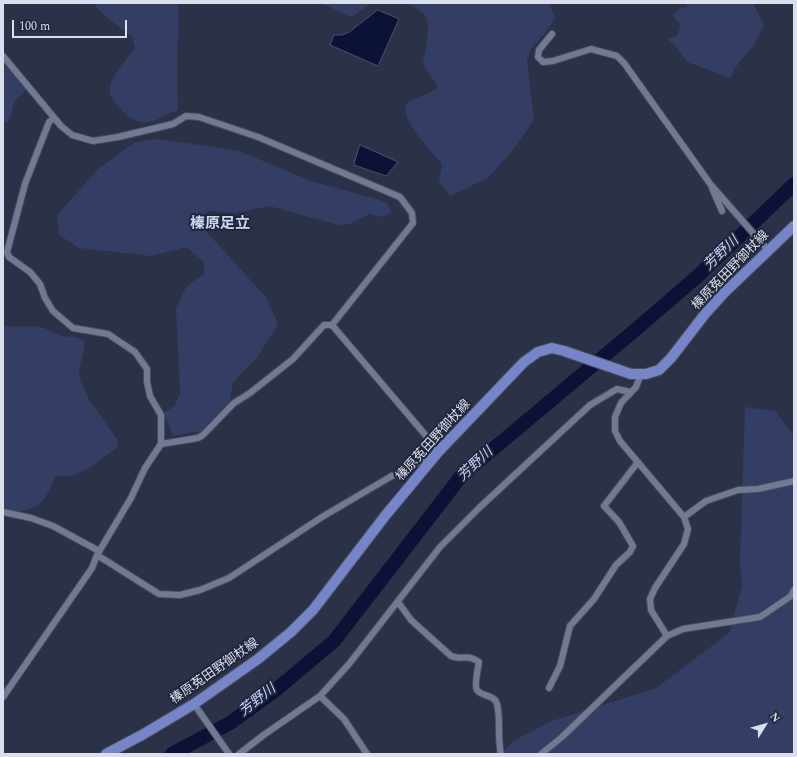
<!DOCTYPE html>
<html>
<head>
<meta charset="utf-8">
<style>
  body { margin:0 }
  #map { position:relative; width:797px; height:757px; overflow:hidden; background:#2b3146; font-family:Spectral,serif }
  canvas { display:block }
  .frame { position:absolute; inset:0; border:4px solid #dbdfed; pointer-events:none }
  .north { position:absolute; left:745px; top:705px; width:40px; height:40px; -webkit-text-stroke:3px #21273c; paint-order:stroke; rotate:53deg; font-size:11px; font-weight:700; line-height:16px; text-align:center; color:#dbdfed }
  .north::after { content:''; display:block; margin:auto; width:14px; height:18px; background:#dbdfed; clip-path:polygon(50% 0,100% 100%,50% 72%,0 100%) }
  .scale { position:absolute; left:12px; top:20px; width:115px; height:18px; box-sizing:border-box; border:2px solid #dbdfed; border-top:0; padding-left:5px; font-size:12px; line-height:14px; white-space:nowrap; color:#dbdfed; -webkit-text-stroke:3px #21273c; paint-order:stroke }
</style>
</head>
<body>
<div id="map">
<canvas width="797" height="757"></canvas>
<div class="frame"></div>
<div class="north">N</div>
<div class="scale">100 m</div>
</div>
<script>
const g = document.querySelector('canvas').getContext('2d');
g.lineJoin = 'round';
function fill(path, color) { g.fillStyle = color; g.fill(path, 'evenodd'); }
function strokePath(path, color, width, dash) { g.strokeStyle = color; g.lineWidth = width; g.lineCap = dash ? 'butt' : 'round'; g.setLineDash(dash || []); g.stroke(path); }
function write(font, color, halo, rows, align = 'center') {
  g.font = font + ' Spectral,"Noto Sans JP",serif'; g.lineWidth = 4; g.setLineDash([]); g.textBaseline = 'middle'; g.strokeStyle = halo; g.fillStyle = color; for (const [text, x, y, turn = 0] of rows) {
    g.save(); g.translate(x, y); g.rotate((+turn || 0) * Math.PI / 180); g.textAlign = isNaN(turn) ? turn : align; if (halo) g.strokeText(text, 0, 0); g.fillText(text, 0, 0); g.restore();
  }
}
const green = new Path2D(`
  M93 3H178L179 30 177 53 178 110C153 121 140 133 119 107 113 101 108 95 110 86 113 73 128 58 135 47L132 37 104 15Z
  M321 3H372L351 17Z
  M407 3H550L555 18 546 32 531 49 527 60 534 120 513 150 488 178 450 196 439 181 442 164C434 154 397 117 407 104 411 99 428 94 435 90L437 85 423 65C424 54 432 25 425 16 421 10 413 7 407 3Z
  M686 3H753L764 25 754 45 735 68 730 78 687 62 676 47 667 39 678 35 680 24 672 15 681 7 687 8Z
  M3 63 27 89C24 93 16 98 14 103 11 111 13 121 3 124Z
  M159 139 239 151 311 181 377 199 387 203 392 213 381 217 369 214 350 224 338 225 269 206 235 213 209 211 201 217 203 228 266 297 278 324 257 358 233 382 230 401 201 431 173 436 164 413 175 405 180 394 176 308 186 287 204 274V262L186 247 151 256 79 248 59 235 57 215 97 170 125 149 135 142Z
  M3 325C15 328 28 325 41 327 47 328 51 333 58 335 67 338 76 335 84 341V351L79 369 80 380 90 401 117 439 118 445 115 449C97 462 79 480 56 476 52 483 49 493 44 499 35 511 16 514 3 509Z
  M745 407 775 411 794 436V754H502L513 741 552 721 656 688 729 633 742 586 740 562Z`);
const water = new Path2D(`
  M378 10 399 19 378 66 330 45 334 35H342L349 32Z
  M360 145 398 162 386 176 354 165Z`);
const river = new Path2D(`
  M172 754 230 723 277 689 334 641 462 475 634 331 699 275 794 184`);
const street = new Path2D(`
  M552 34 539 50 538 57 543 62 553 61 591 49 617 56 624 63 711 185 768 250
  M3 56 61 126 72 135 93 141 118 137 173 124 186 116 199 117 258 137 400 197 412 213 413 223 332 325H324L293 359 250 393 234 403 203 435 198 438 161 444
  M712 188 722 211
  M641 374 636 387 621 403 615 417V431L620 441 684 517 688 529 684 544 655 588 650 599 651 610 667 636
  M3 512 31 518 53 526 99 551
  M684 517 706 501 738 490 758 489 794 481
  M97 555 159 594 180 595 200 590 229 578 322 517 390 477 439 451 332 325
  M398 602 411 620 451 656C463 661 466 653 479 662 478 668 474 686 477 690 482 697 494 694 497 704 501 720 497 738 501 754
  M549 688 560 666 570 626 594 599 616 565 630 552 633 546 619 522 604 506 638 462
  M320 696 344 719 367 754
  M3 697 92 568 97 555 131 498 145 468 161 444V415L150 396 147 382V369L135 352 108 334 73 328 53 311 45 298 40 284 30 272 9 257 7 252 25 184 49 122 54 118
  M194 704 229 754
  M239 754 265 734 320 696 349 664 440 547 479 508 590 405 617 389 630 392
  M541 754 562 737 667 636 683 629 760 617 791 596 794 590`);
const primary = new Path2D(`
  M106 754 142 735 194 704 258 659 291 632 313 610 385 516 439 451 524 362 538 352 552 348 564 351 631 374H646L659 370 671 358 705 314 725 292 794 226`);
const streetNames = [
  ["榛原菟田野御杖線",731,271,-46],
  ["榛原菟田野御杖線",434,441,-48],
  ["榛原菟田野御杖線",215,672,-35]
];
const waterNames = [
  ["芳野川",722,254,-44],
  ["芳野川",476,465,-43],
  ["芳野川",258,701,-38]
];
const quarterNames = [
  ["榛原足立",220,225]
];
fill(green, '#343d63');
fill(water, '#0c1136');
strokePath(water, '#4a4f6d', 1);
strokePath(river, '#0c1136', 14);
strokePath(street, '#484c5e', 8);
strokePath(primary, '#484c5e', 12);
strokePath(street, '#727a93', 6);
strokePath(primary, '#7685c8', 10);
write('13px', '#dbdfed', '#21273c', streetNames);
write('italic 14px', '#c8d4fe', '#21273c', waterNames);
write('bold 15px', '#ced6f3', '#21273c', quarterNames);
</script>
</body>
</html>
